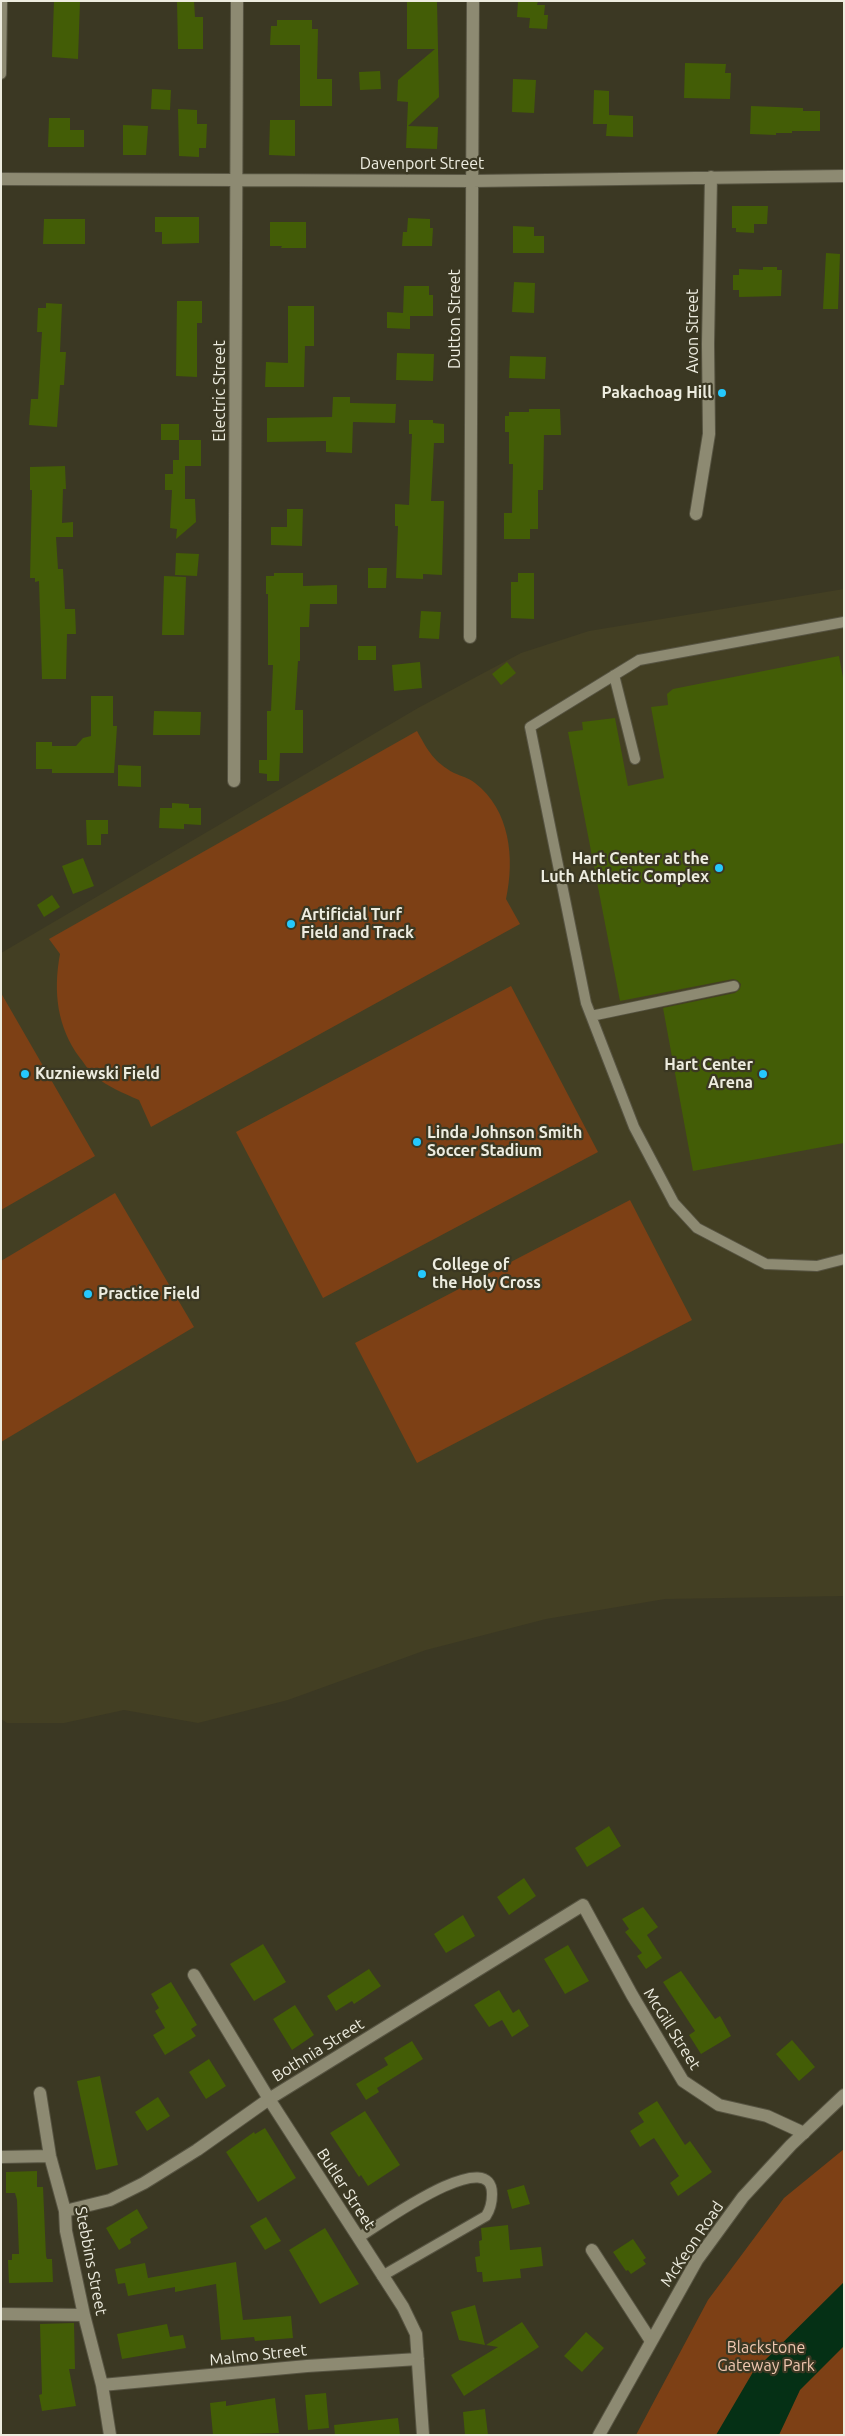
<!DOCTYPE html>
<html>
<head>
<meta charset="utf-8">
<style>
  body { margin:0 }
  #map { position:relative; width:845px; height:2436px; overflow:hidden; background:#3b3823; font-family:Ubuntu,sans-serif }
  canvas { display:block }
  .frame { position:absolute; inset:0; border:2px solid #edecdf; pointer-events:none }
</style>
</head>
<body>
<div id="map">
<canvas width="845" height="2436"></canvas>
<div class="frame"></div>
</div>
<script>
const g = document.querySelector('canvas').getContext('2d');
g.lineJoin = 'round';
function fill(path, color) { g.fillStyle = color; g.fill(path, 'evenodd'); }
function strokePath(path, color, width, dash) { g.strokeStyle = color; g.lineWidth = width; g.lineCap = dash ? 'butt' : 'round'; g.setLineDash(dash || []); g.stroke(path); }
function write(font, color, halo, rows, align = 'center') {
  g.font = font + ' Ubuntu,sans-serif'; g.lineWidth = 4.5; g.setLineDash([]); g.textBaseline = 'middle'; g.strokeStyle = halo; g.fillStyle = color; for (const [text, x, y, turn = 0] of rows) {
    g.save(); g.translate(x, y); g.rotate((+turn || 0) * Math.PI / 180); g.textAlign = isNaN(turn) ? turn : align; if (halo) g.strokeText(text, 0, 0); g.fillText(text, 0, 0); g.restore();
  }
}
const built = new Path2D(`
  M844 589V1596L665 1599 546 1619 426 1650 288 1700 198 1723 124 1710 64 1723H7L1 1719V953L418 708 521 653 589 631Z`);
const green = new Path2D(`
  M417 731C428 751 434 762 454 773 461 776 469 778 475 783 510 810 515 858 506 899L520 924 151 1127 139 1100C123 1093 108 1087 95 1076 89 1072 85 1064 80 1058 57 1027 53 992 60 954L49 939Z
  M511 986 598 1152 323 1298 236 1132Z
  M1 993 95 1156 1 1210Z
  M115 1193 194 1327 1 1442V1261Z
  M630 1200 692 1320 417 1463 355 1343Z
  M844 2149V2435H636L708 2300 784 2198Z`);
const water = new Path2D(`
  M844 2282V2346L800 2390 779 2435H716L753 2372Z`);
const building = new Path2D(`
  M54 1H80L78 59 52 57Z
  M177 1H194L195 17H203V49H178Z
  M407 1H437L439 97 408 126 438 127 437 149 406 148 408 102 397 101 398 80 435 49H407Z
  M518 1H538L537 5H545L544 15H548L547 29 529 28 530 18 517 17Z
  M277 20H312V29H318L317 79H332V106H300V45H270L271 26H277Z
  M685 63 726 64 725 73H731L730 99 684 98Z
  M380 71 381 89 360 90 359 72Z
  M513 79 536 80 534 113 512 112Z
  M152 89 171 90 170 110 151 109Z
  M594 90 609 91V115L633 116V137L606 136 607 124H593Z
  M751 106 803 108V111H820V131H792V133H776V135L750 134Z
  M178 109 197 110V124H207L206 148H199V157L179 156Z
  M49 118H70V130H84V147H48Z
  M270 120H295V156L269 155Z
  M123 125 148 126 146 155H123Z
  M732 206H768L767 224H754V233L736 232V228H732Z
  M155 217H199V243L162 244V232H155Z
  M408 218 430 219V228H433L432 246H402L403 232H407Z
  M44 219H85V244H43Z
  M270 222H306V248H281L282 246H270Z
  M513 226 534 227V236H544V253H513Z
  M826 253 840 254 838 309H823Z
  M763 267H777V270H782L781 296 739 297V290H733V275H739V269L763 270Z
  M514 282 535 283 534 313 512 312Z
  M404 286H429V295H433V316H410V329L387 328V312L403 313Z
  M177 301H202V323H197V377L176 376Z
  M46 303 62 304 60 352H66L64 385H60L57 427 29 425 31 399H38L42 332H37L38 308H46Z
  M288 306H314V346H305L304 387H265L266 362 288 363Z
  M397 353 434 354 433 381 396 380Z
  M510 356 546 357 545 379 509 378Z
  M333 397H350V403L396 404 395 423 353 422 352 453 326 452V441L267 442V418L332 417Z
  M529 409H560L561 435H544L543 490H538V529H530V539H504V513H512L513 464H509V432H505V416H509V412H529Z
  M409 420H433V423L444 424V443H434L431 501H444L442 575 423 574V579L396 578 398 526H395V504L409 505 412 434H409Z
  M161 424H179V440H161Z
  M179 440H201V466H185V499H195L196 522 176 539 177 529 170 528 172 490H165V474H173V460H179Z
  M65 466 66 489H63L62 523 73 522V537H56L58 569H63L65 609H75L76 634H67L66 679H42L39 581 35 582V578H30L32 490H30V467Z
  M287 509H303L302 546 271 545V527H287Z
  M176 553 199 554 197 576 175 575Z
  M368 568H387L386 588H368Z
  M274 573H303V586L337 585V604H310L309 627H300V661H298L295 710H303V753H280L279 781H267V774L259 773V760H267V711H271L273 665H268V594H266V576H274Z
  M518 573H534V619L511 618V582H518Z
  M164 576 186 577 184 635H162Z
  M421 611 441 612 439 639 419 638Z
  M358 646H376V660H358Z
  M839 656 844 683V1143L693 1171 663 1008 735 993 740 989 741 984 737 980 733 979 620 1001 568 732 583 730 582 722 615 718 628 786 664 778 651 707 668 705 667 694 673 689Z
  M420 662 422 688 394 691 392 665Z
  M507 662 516 673 501 685 492 674Z
  M91 696H113V726H117L114 773H52V769H36V742H52V746H76L83 738 91 736Z
  M154 711 201 712 200 735H153Z
  M118 765 141 766V787L118 786Z
  M172 803 189 804V808H201V825L184 824V829L159 828 160 808H172Z
  M86 820H108V834H101V845H87Z
  M83 858 94 886 73 894 62 866Z
  M52 895 60 907 44 917 37 905Z
  M609 1826 621 1846 587 1867 575 1848Z
  M524 1878 536 1896 509 1915 497 1897Z
  M643 1907 658 1927 647 1935 662 1958 646 1969 637 1956 642 1953 625 1932 629 1929 622 1919Z
  M463 1915 475 1936 446 1953 434 1934Z
  M263 1944 286 1982 254 2001 230 1964Z
  M568 1945 589 1981 565 1994 544 1959Z
  M369 1969 381 1986 354 2004 352 2001 336 2011 327 1996Z
  M681 1971 715 2019 720 2016 731 2036 701 2054 689 2035 695 2031 663 1982Z
  M171 1982 197 2025 191 2029 196 2036 165 2055 153 2035 165 2028 155 2011 159 2008 151 1994Z
  M499 1990 513 2013 519 2009 529 2026 512 2037 502 2020 489 2027 474 2005Z
  M295 2005 314 2035 292 2050 273 2019Z
  M792 2040 815 2067 799 2081 776 2054Z
  M412 2041 423 2059 377 2088 379 2092 366 2100 356 2084 388 2065 384 2058Z
  M209 2059 226 2086 206 2099 189 2072Z
  M100 2076 118 2165 96 2170 77 2081Z
  M158 2097 170 2116 147 2131 135 2112Z
  M657 2101 685 2145 690 2141 712 2172 678 2196 670 2183 679 2176 654 2138 640 2147 630 2131 644 2122 638 2113Z
  M365 2111 400 2165 368 2186 361 2175 359 2177 330 2133Z
  M265 2128 296 2178 258 2202 226 2152 254 2132 255 2134Z
  M37 2171V2187H43L46 2256 47 2259H52L53 2282 9 2283 8 2260H12V2254H19L17 2200 15 2193H6V2172Z
  M524 2185 530 2204 512 2209 507 2190Z
  M137 2209 148 2228 130 2239 131 2243 119 2250 106 2228Z
  M266 2217 281 2241 265 2250 250 2226Z
  M508 2225 510 2250 541 2247 543 2266 520 2269 521 2278 483 2282 482 2272H477L475 2257 480 2256 479 2241 482 2240 481 2228Z
  M325 2228 359 2284 320 2304 289 2250Z
  M633 2239 646 2258 643 2260 646 2264 631 2274 628 2270 626 2271 613 2252Z
  M236 2262 243 2320 291 2316 293 2338 255 2341 254 2337 221 2340 216 2284 175 2292V2287L128 2296 125 2283 118 2284 115 2269 145 2263 148 2278Z
  M475 2305 485 2345 459 2340 451 2312Z
  M522 2322 539 2347 464 2396 451 2375 498 2347 486 2345Z
  M74 2323 75 2369H69L76 2406 42 2411 39 2395 42 2394 40 2324Z
  M167 2324 170 2337 183 2335 186 2348 122 2359 117 2334Z
  M586 2332 604 2348 582 2372 564 2356Z
  M326 2393 329 2428 308 2430 305 2395Z
  M275 2398 279 2433 213 2435 210 2403 226 2401V2406Z
  M485 2409 488 2435H465L463 2412Z
  M398 2418 400 2435H335L334 2425Z`);
const service = new Path2D(`
  M1 74 2 1
  M844 622 639 660 530 727 586 1003 634 1127 674 1203 697 1228 766 1264 817 1266 844 1259
  M614 675 635 759
  M591 1016 734 986
  M358 2238C375 2228 492 2142 492 2194 492 2202 490 2210 486 2216L382 2276`);
const minor = new Path2D(`
  M1 179 472 181 844 176
  M696 514 709 434 708 344 711 177
  M470 637 473 1
  M234 781 237 1
  M194 1975 269 2099 403 2307 416 2334 423 2435
  M40 2093 50 2156 65 2211 66 2231 84 2315 102 2385 110 2435
  M1 2157 50 2156
  M65 2211 110 2200 144 2183 197 2150 269 2099 583 1905 632 1995 683 2081 719 2105 767 2116 804 2133
  M592 2250 651 2341
  M1 2314 84 2315
  M102 2385 307 2366 418 2359`);
const secondary = new Path2D(`
  M599 2435 697 2260 743 2197 791 2145 844 2095`);
const markers = [
  [722,393,5,"#25c9fe"],
  [719,868,5,"#25c9fe"],
  [291,924,5,"#25c9fe"],
  [25,1074,5,"#25c9fe"],
  [763,1074,5,"#25c9fe"],
  [417,1142,5,"#25c9fe"],
  [422,1274,5,"#25c9fe"],
  [88,1294,5,"#25c9fe"]
];
const streetNames = [
  ["Davenport Street",422,164],
  ["Dutton Street",455,319,-90],
  ["Avon Street",693,331,-90],
  ["Electric Street",220,391,-90],
  ["McGill Street",672,2029,58],
  ["Bothnia Street",318,2050,-32],
  ["Butler Street",346,2189,57],
  ["McKeon Road",692,2244,-56],
  ["Stebbins Street",91,2261,79],
  ["Malmo Street",258,2355,-6]
];
const poiNames = [
  ["Pakachoag Hill",712,393,"right"],
  ["Hart Center at the",709,859,"right"],
  ["Luth Athletic Complex",709,877,"right"],
  ["Artificial Turf",301,915],
  ["Field and Track",301,933],
  ["Hart Center",753,1065,"right"],
  ["Arena",753,1083,"right"],
  ["Kuzniewski Field",35,1074],
  ["Linda Johnson Smith",427,1133],
  ["Soccer Stadium",427,1151],
  ["College of",432,1265],
  ["the Holy Cross",432,1283],
  ["Practice Field",98,1294]
];
const parkNames = [
  ["Blackstone",766,2348],
  ["Gateway Park",766,2366]
];
fill(built, '#433f23');
fill(green, '#7d4015');
fill(water, '#053015');
fill(building, '#435d06');
strokePath(service, '#575442', 12);
strokePath(minor, '#575442', 14);
strokePath(secondary, '#575442', 14);
strokePath(service, '#8d8a72', 10);
strokePath(minor, '#8d8a72', 12);
strokePath(secondary, '#8d8a72', 12);
for (const [x, y, r, color] of markers) { const dot = new Path2D(); dot.arc(x, y, r, 0, 2 * Math.PI); g.fillStyle = color; g.fill(dot); strokePath(dot, '#3b3823', 2); }
write('16px', '#edecdf', '#3b3823', streetNames);
write('bold 16px', '#edecdf', '#3b3823', poiNames, 'left');
write('16px', '#f1c8b1', '#3b3823', parkNames);
</script>
</body>
</html>
